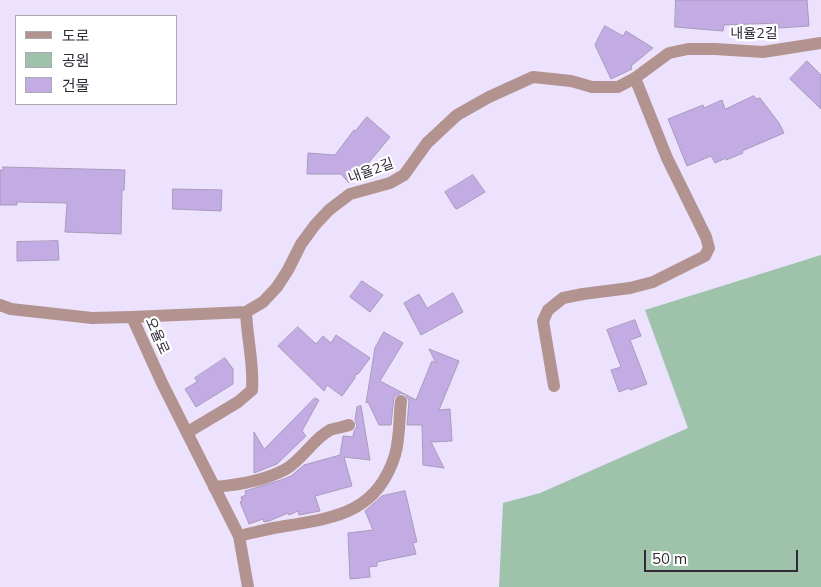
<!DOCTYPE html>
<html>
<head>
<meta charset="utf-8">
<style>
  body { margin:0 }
  #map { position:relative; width:821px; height:587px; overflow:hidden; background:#ede2fe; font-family:Mulish,"Noto Sans KR",sans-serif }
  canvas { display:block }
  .legend { position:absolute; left:15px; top:15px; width:162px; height:90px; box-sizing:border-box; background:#fff; border:1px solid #acaaaf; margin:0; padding:6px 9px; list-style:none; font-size:15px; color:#302a37 }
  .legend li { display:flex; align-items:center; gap:10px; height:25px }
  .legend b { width:25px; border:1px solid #acaaaf }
  .scale { position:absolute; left:644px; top:550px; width:154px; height:22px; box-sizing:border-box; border:2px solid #302a37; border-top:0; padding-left:6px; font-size:15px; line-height:18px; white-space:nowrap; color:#302a37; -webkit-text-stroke:4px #fff; paint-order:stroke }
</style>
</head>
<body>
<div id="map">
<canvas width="821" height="587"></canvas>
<ul class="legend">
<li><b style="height:6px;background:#b2938f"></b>도로</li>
<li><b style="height:14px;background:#9ec3aa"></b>공원</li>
<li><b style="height:14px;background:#c3ace4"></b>건물</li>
</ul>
<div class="scale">50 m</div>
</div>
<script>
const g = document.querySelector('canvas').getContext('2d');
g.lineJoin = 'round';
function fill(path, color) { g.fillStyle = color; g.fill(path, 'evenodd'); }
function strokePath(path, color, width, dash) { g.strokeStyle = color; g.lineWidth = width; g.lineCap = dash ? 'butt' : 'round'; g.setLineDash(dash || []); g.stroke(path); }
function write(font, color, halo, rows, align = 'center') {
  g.font = font + ' Mulish,"Noto Sans KR",sans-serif'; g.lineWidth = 4.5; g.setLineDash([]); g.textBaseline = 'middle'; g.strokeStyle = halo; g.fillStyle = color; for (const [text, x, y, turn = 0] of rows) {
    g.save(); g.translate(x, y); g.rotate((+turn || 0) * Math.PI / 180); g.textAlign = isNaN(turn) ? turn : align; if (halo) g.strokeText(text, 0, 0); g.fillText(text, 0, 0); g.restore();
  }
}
const green = new Path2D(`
  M821 255V587H499L503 503 540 493 688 428 645 310Z`);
const building = new Path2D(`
  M676 0H807L809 26 778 28V23L724 25 723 31 675 27Z
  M605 26 623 36 626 31 653 48 631 66 632 69 611 79 595 45Z
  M807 61 821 75V109L790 79Z
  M754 96 756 99 760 98 779 123 784 133 742 151 743 153 726 160V158L715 163 711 156 687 166 668 119 703 105 704 108 722 100 725 109Z
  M367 117 390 137 361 172 349 183 341 174H307L308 153 335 155 354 130 355 131Z
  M3 167 125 170 124 190H122L121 234 65 232 67 203 17 202V205H0V170H3Z
  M473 175 485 192 457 209 455 208 445 192Z
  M173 189 222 190 221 211 173 209Z
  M58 241 59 260 17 261V242Z
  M362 281 383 295 370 312 350 297Z
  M453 293 463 312 421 335 404 303 419 294 427 308Z
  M635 320 641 336 630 340 647 384 630 390 629 388 619 392 611 370 621 367 607 330Z
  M298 327 316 344 323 336 331 343 336 335 370 358 358 374 355 375V378L342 396 327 385 324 391 278 346Z
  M384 332 403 343 380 381 416 400 432 361 436 363 429 349 459 361 439 410 450 409 452 441 431 442 444 468 423 465 422 425H407L409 401 406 395 401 393 394 397 391 425H379L368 402 366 403 375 348Z
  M225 358 233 369V384L196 407 185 389 197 382 195 378Z
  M315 398 319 400 302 431 306 436 277 464 254 473V432L264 449Z
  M361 406 370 460 344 457 352 486 315 496 320 511 299 515 298 511 289 515 288 513 269 521 264 522 263 519 249 524 240 502 242 501 241 497 246 495 245 491 281 480 291 476 304 465 340 455 343 436 353 437 354 431 357 426 355 420 357 407Z
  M405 491 417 542 413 543 416 554 377 562V566L369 567 370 577 350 579 348 533 373 530 365 511 382 496Z`);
const minor = new Path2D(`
  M132 317 246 312 263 302 277 287 288 270 301 244 315 225 329 210 350 194 390 183 404 175 427 143 457 115 489 97 533 77 571 81 592 87H618L635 78 669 53 688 49H715L763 52 821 43
  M554 386 543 321 548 310 563 298 583 294 630 288 653 282 705 256 709 248 706 237 667 158 635 78
  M188 432 238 402 252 390C254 364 247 338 246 312
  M214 487C239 485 264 481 286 469 303 459 313 439 330 430 336 428 343 427 349 425
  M239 536C253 533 266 529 280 527 333 518 377 514 395 455 400 438 399 418 401 401`);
const tertiary = new Path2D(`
  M0 305 11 309 92 318 132 317 162 383 239 536 248 587`);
const streetNames = [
  ["내율2길",754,34],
  ["내율2길",371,171,-20],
  ["오율로",157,336,66]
];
fill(green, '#9ec3aa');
fill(building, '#c3ace4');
strokePath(building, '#a79aba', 1);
strokePath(minor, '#b2938f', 12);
strokePath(tertiary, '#b2938f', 12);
write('14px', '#302a37', '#fff', streetNames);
</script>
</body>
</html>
